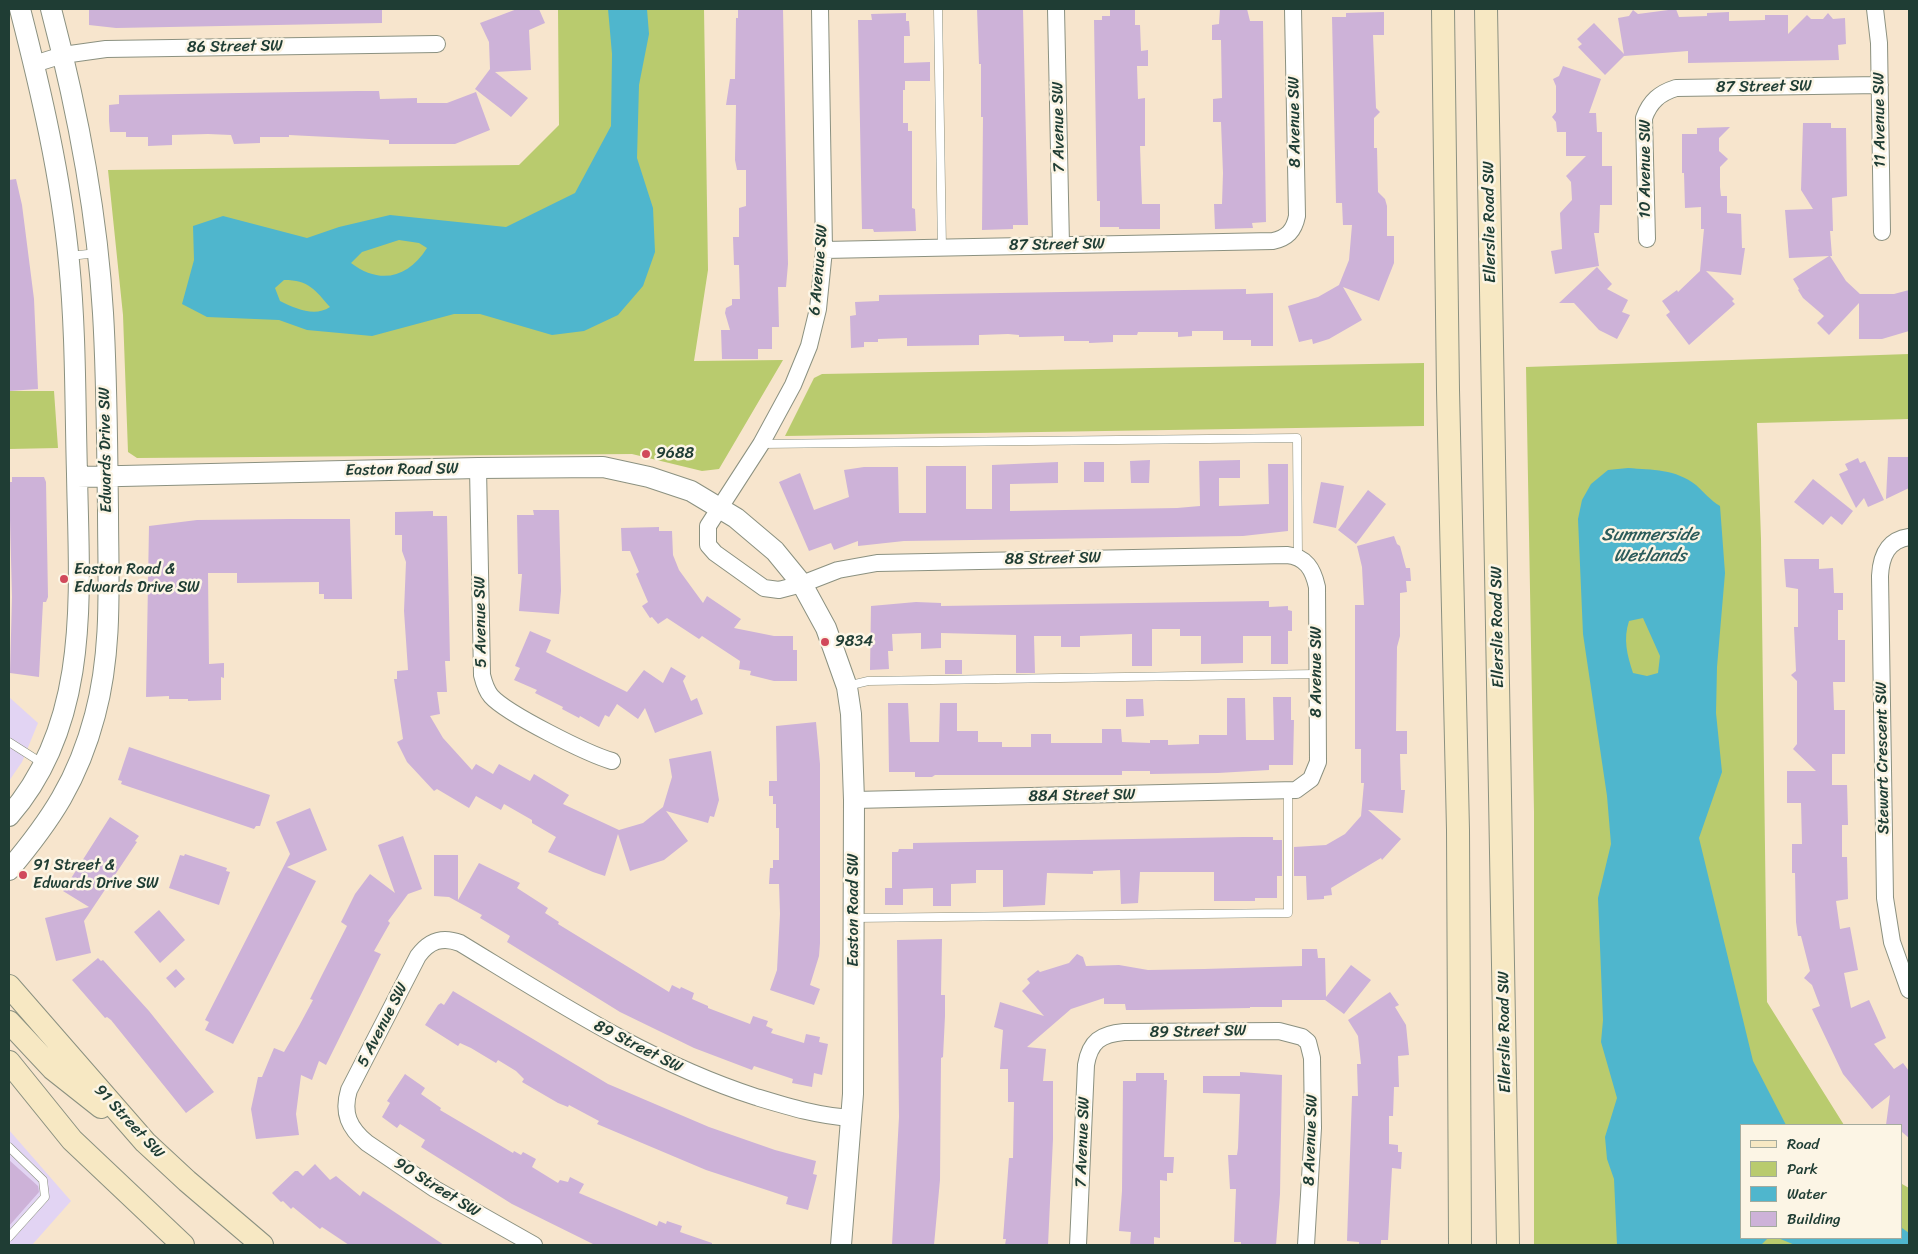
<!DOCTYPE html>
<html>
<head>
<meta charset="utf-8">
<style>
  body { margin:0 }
  #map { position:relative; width:1918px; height:1254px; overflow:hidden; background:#f7e5cd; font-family:Sriracha,sans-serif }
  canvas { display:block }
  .frame { position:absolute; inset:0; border:10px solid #1f3d34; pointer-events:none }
  .legend { position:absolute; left:1740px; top:1124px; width:162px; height:115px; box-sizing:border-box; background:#fcf5e5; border:1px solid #a4ab9e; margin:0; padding:6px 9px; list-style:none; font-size:15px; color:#1f3d34 }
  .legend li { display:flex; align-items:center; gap:10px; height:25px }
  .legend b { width:25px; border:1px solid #a4ab9e }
</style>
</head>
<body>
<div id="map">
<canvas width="1918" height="1254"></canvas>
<div class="frame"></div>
<ul class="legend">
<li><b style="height:6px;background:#f7e8c3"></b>Road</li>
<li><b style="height:14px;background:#b9cb6e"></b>Park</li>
<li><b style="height:14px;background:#4fb6cd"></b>Water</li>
<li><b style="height:14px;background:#cdb2d8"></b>Building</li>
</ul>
</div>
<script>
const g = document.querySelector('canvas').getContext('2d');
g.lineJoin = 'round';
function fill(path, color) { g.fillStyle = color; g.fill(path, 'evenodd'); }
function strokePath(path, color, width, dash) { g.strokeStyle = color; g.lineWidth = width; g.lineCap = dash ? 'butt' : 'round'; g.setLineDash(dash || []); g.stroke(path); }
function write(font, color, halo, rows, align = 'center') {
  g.font = font + ' Sriracha,sans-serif'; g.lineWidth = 5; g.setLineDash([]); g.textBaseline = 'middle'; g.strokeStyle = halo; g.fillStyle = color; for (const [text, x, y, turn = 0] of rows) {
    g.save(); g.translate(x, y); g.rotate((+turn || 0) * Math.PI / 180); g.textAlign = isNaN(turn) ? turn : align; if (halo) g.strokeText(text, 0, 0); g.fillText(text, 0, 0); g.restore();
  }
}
const built = new Path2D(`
  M9 697 38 723 22 762 9 781Z
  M9 1130 71 1201 32 1245H9Z`);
const green = new Path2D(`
  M558 9H704L708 270 694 361 783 360 719 469 702 471 632 454 137 458 128 452 123 315 108 170 519 165 559 125Z
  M1909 354V419L1757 423 1761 539 1767 1002 1844 1125H1742V1238H1902V1184L1909 1188V1245H1534V812L1526 367Z
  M1424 363V426L785 436 814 378 822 374Z
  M9 391H54L58 448 9 449Z`);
const water = new Path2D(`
  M608 9H647L649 34 639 85 637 158 653 208 655 252 643 286 618 315 584 331 552 335 480 314H454L372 336 307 330 279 320 207 317 182 304 194 260 193 226 223 216 307 238 339 227 390 215 506 227 575 193 611 126 612 54ZM399 240 419 243 427 248C408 278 380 285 351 263L362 252ZM284 280C309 280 315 290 330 307 315 317 296 309 280 301L275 288Z
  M1628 468C1652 470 1676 469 1696 485 1704 492 1710 500 1720 506L1725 573 1717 667 1716 713 1722 772 1699 838 1753 1061 1786 1125H1742V1238H1768L1761 1245H1617L1614 1179 1607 1159 1605 1137 1617 1098 1601 1042 1603 1020 1598 898 1611 844 1607 796 1583 634 1578 519 1582 500 1591 484 1608 470ZM1643 618 1660 656 1658 673 1647 676 1633 673C1627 655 1623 639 1629 621Z
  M1902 1228 1909 1233V1245H1795L1778 1238H1902Z`);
const building = new Path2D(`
  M89 9H382V23L116 28 89 25Z
  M517 9H539L545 23 529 30 531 70 495 72 528 98 511 117 475 89 490 69 489 42 480 23Z
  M738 9H783L788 264 786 287H778L779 327H772V349H758V359H722L721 330H730L725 313 726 308 732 305V299H740L739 265H734L733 237H739V208L746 206V170H737L735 160 736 105H726L730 79H735L736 18H738Z
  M977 9H1023L1028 225H1013V229L982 230 983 117H981V64H979Z
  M1110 9H1135V25H1140L1141 51 1148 50V66H1137L1138 99 1145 98V146H1140L1142 204H1160V229H1119V227H1100V201H1097L1094 20H1102V16H1110Z
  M1220 9H1247L1250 21H1263L1266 222 1252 223 1253 228 1215 229 1214 204H1222L1223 173 1221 122H1213V99L1222 98 1221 40H1212V25L1219 24Z
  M1676 9 1679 17 1707 16V13L1729 12V21L1765 20V15H1788V34L1807 15 1811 19H1823L1828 13 1833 19 1845 18 1846 44 1838 45 1839 60 1688 63V51L1624 56 1605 75 1578 47 1582 44 1577 39 1594 23 1624 54 1618 18 1629 16 1633 10 1638 14Z
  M1384 12V35H1373L1376 108 1380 112 1374 118V148H1377L1378 192 1385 199 1387 206V236H1394V263L1379 301 1343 287 1362 320 1329 339 1313 344 1312 339 1299 342 1288 306 1318 297 1339 285 1349 260 1352 225H1343L1342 203H1336L1332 17H1346V13Z
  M906 13V21H909L910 36H904V63L930 62V81H905V90H903V123H908V131H912V208L915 209 916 231 874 232 873 229H862L858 20H872L871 14Z
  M1563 66 1601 79 1589 113H1596L1597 132H1602V166H1612V205H1600L1599 233H1594L1599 266 1555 274 1551 251 1562 249 1560 213 1572 200 1571 182 1566 176 1586 156H1566V132H1557L1556 122 1552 117 1556 112V86L1553 79 1559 76Z
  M358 91H379L380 99 417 98V103H447L476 92 490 130 455 144H389V140L289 135V137H260V143L234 144 231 135 208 134 172 135V145L148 146V137H126V132H110L109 121V105L119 104V95Z
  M1803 123H1831V128H1846L1847 196 1832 198 1833 231H1830L1832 256H1830L1846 281 1860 294H1894L1909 290V331L1882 339H1859V303L1829 335 1817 323 1824 316 1803 298 1798 290 1799 289 1793 279 1829 256 1789 258 1785 210 1813 209 1801 190Z
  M1730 127 1719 138V151L1728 159 1720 167V187L1721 196H1727V213L1741 214 1742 248H1745L1741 275 1706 271 1734 299 1732 301 1735 304 1689 345 1666 315 1670 312 1662 301 1677 290 1678 292 1700 271 1704 229H1701V207L1685 208 1684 173H1682V134H1697V128Z
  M16 179 22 205 34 299 38 389 9 391V180Z
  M1597 267 1612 284 1607 289 1628 300 1622 312 1630 315 1617 339 1599 330 1574 303H1559Z
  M1246 289V294L1273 293V346H1251V340H1223V331H1192V336L1178 337V332H1138L1137 335H1113V342L1089 343V341H1064V336L1019 337V335L1008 334 979 335V345L907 346V338L878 339V342H864V347L851 348 850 316 856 315 855 302 879 301V295Z
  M1888 457H1909V488L1886 499Z
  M1858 458 1860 463 1865 461 1884 500 1868 507 1864 498 1856 508 1839 474 1848 470 1845 464Z
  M1150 460 1149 483H1131L1130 461Z
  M1240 460V478H1219V506L1269 504 1268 464H1288V531L1243 536 904 541 858 546V541L834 550 831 543 809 551 779 482 800 473 814 510 849 497 844 470 864 467H898L899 513H926V466H966V509H992V465L1058 462V483L1010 484V511L1177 508 1200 506 1199 461Z
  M1084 462H1104V482H1084Z
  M12 477H44L46 482 48 597 46 602H43L39 677 10 673 12 597 9 482H12Z
  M1813 479 1853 511 1842 525 1831 516 1823 525 1794 502Z
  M1321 482 1344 486 1336 528 1313 523Z
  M1368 490 1386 504 1356 544 1338 530Z
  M533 510H559L561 591 559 614 519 611 522 574H518L517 515H534Z
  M433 511V516H447L450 661H445L447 692H437L440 714 430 716 443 738 472 770 476 764 493 774 499 764 530 781 534 774 569 795 563 804 619 830 643 823 663 807 672 777 669 759 711 751 719 800 714 817 710 816 708 823 666 811 688 841 664 860 630 871 618 834 605 876 593 872 548 852 556 837 532 823V820L504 804 501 810 476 796 469 808 437 789 434 791 407 762 397 742 403 739 394 679H397V671L408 670 404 611 406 562 402 551V535H395V512Z
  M290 519H350L352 599H324V594H319V582L237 583V573H208L209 664 224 663V678L221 677V700L188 701V699H169V696L146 697 149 526 197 520Z
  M659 527V531H672L673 555 679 570 703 603 707 596 741 619 734 628 774 636H793V650H797V681H774L750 675 751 671 739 669 740 661 702 636 699 639 667 618 658 624 652 617 650 618 642 606 648 602 636 574 639 572 630 551H622L621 528Z
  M1394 536 1397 544 1400 546 1406 568H1410L1411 581H1406L1407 592 1400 593V636L1397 647 1396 731H1407V754H1400L1401 790H1405L1403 813 1368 810 1401 839 1382 860 1381 858 1331 888 1332 895 1324 896V899L1307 900 1306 876H1294V847L1326 845 1345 834 1361 816 1364 783H1361V749H1355V605H1364L1362 567 1357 546Z
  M1784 559H1819V569L1833 568 1834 593H1843V610H1838V640H1845V682H1833L1834 710H1845V754H1832V785H1847L1848 825H1842V857H1847L1848 899 1836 901 1840 929 1850 927 1858 970 1844 973 1851 1008 1869 1000 1886 1038 1874 1044 1894 1069 1903 1063 1909 1071V1138L1902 1132V1125H1886L1890 1095 1872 1109 1843 1074 1812 1009 1820 1006 1812 985 1804 978 1810 971 1801 936H1798L1796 922 1795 873H1792V844H1802L1801 803H1787V771H1816L1793 749 1797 744V681L1791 675 1796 671 1794 627H1798V589L1786 587Z
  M1267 601H1269V607L1288 606V610L1292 611V631H1288V664H1271V636H1243V663L1201 664V636H1180V629H1152V666H1132V634L1080 636V647H1061V636H1034L1035 673H1016V635L941 633V648L921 649V633L892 634 893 651H888L889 669 870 670 871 606 916 602 941 603V606Z
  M530 631 551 640 546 652 627 692 644 670 663 683 671 667 686 676 683 681 691 701 697 698 703 714 655 733 645 708 638 719 617 704 609 717 605 715 599 727 580 716 579 718 562 709 563 707 535 693 537 690 514 680 520 668 515 666Z
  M945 660H962V674H945Z
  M1273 697H1291V720H1294L1293 765H1269V770L1218 773 1150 774V771H1122V775H935L932 777H915V772H889L888 703H908L910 742H939L940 703H957V731H978V742H1002V747H1031V734H1051V743H1102V729H1121L1122 742 1150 743V740H1168V745L1199 744V735H1227V698H1245L1246 740H1274Z
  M1126 699H1143L1144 716 1126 717Z
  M816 722 820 764V943L819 956 810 985 820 989 814 1005 770 990 777 970 780 914 779 884H769L770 868H773V860H779V828H776V804H773V796H769V781H777L776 726Z
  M129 747 270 795 260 826H256L254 829 121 784 122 781 118 780Z
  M310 808 327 850 287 867 316 881 233 1044 205 1030 209 1022 205 1020 290 854 276 822Z
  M110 817 139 836 135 841 137 842 84 921 91 953 56 961 45 918 89 907 63 891Z
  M403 836 422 889 408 894 388 921 390 923 374 951 381 954 326 1065 319 1061 312 1080 301 1075 296 1114 299 1135 256 1139 251 1109 258 1077H262L274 1048 284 1052 299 1026 313 1000 310 999 322 975 347 926 341 922 355 894 370 874 395 893 378 845Z
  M1243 837H1273V840H1282V876H1277V898H1255V901H1214V872H1140L1138 903 1121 904 1120 870 1093 871V874L1047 873 1045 905 1003 907V870H976V883L951 884V906H933V888L903 889V905H885V888H892V852H898L899 849H913V843Z
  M185 854 227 868 226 871 230 872 219 905 169 888 180 855 184 856Z
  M434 855H458V900L479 863 520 883 517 888 548 908 545 913 559 922 558 924 669 992 672 985 680 989 681 987 694 993 692 999 708 1006V1008L750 1024 753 1016 768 1021 766 1026 773 1029 771 1033 804 1043 806 1034 820 1037 819 1042 828 1044 822 1075 814 1073 812 1087 792 1083 793 1079 754 1066 752 1070 694 1048 620 1012 507 942 510 936 480 918 482 915 449 897 434 896Z
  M159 910 185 940 160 963 134 932Z
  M942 939 941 995H945V1016L943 1057 941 1058 940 1180 934 1245H892L899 1117 897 940Z
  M1302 949H1317L1318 958H1325L1326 997 1351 965 1371 980 1344 1014 1325 1000H1282V1007H1250V1008L1137 1010H1126L1125 1004H1104V998L1071 1009 1027 1047 1046 1049 1043 1081H1053V1139L1048 1245H1005L1006 1239H1003L1009 1158H1013L1014 1102H1008V1069H1000L1003 1030 994 1027 1000 1002 1044 1016 1022 991 1030 983 1027 979 1038 970 1040 972 1069 963 1077 954 1083 957 1086 966 1119 965 1148 970 1204 969 1302 966Z
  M98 958 101 961 103 960 149 1011 214 1092 186 1113 111 1020 107 1017 105 1018 72 980Z
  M176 969 185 979 175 988 166 978Z
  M453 991 608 1084 709 1127 775 1150 816 1161 813 1174 817 1175 808 1210 786 1204 788 1197 706 1170 597 1124 599 1121 569 1105 568 1107 558 1103 522 1082 524 1079 516 1071 498 1060 496 1063 471 1048 460 1043 458 1046 425 1025 438 1005 441 1003 444 1005Z
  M1390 992 1399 1005 1395 1007 1406 1025 1409 1055 1398 1056 1399 1087H1394L1393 1116H1389V1144L1398 1145V1152H1402L1401 1169 1392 1168 1388 1240H1381V1245H1359V1242L1347 1241 1352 1096H1358L1357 1064H1361L1358 1036 1348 1020Z
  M1240 1072 1282 1075 1280 1194 1276 1245H1241V1242H1234L1236 1189H1230L1228 1155H1237L1238 1148 1240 1094 1203 1093V1076H1240Z
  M1136 1073H1164V1080H1167L1164 1157H1174L1173 1173H1167V1181L1160 1180V1238L1154 1237V1245H1130L1131 1232 1119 1231 1122 1191 1123 1081H1136Z
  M405 1074 425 1088 421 1094 441 1108 440 1110 513 1153 514 1151 521 1155 523 1152 536 1159 532 1167 558 1183 560 1180 568 1182 570 1177 584 1184 579 1193 657 1226 659 1221 666 1224 667 1221 682 1226 680 1232 712 1243V1245H595L512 1204 421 1147 425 1140 400 1124 397 1128 382 1117 390 1103 387 1101Z
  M9 1160 38 1186 39 1192 9 1226Z
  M315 1164 330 1180 336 1176 360 1196 363 1191 444 1245H349L322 1227 320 1229 293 1207 291 1209 283 1201 281 1202 272 1193 295 1171H298L303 1176Z`);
const service = new Path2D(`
  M938 9 942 248
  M70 256 97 253
  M761 444 1297 438 1298 557
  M847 686 868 681 1317 674
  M9 742 42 763
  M854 918 1288 913V792
  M9 1147 43 1180 45 1197 9 1237`);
const minor = new Path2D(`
  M820 9 824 250 818 309 809 346 793 385 761 444 708 526V545L715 553 764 588 779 590 802 584 838 570 877 563 1287 555C1306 557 1313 569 1317 587L1318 762 1311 779 1296 790 854 800
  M1056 9 1061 245
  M1875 9 1879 43 1882 232
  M34 64 63 55 106 49 437 44
  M1647 239 1644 118C1650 101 1660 93 1676 88L1880 85
  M824 250 1273 241C1287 238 1294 231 1297 216L1293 9
  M478 468 482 675C484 683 486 690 491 696 507 714 588 754 612 761
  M1909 537C1888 540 1881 556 1880 576L1885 898 1892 942 1909 990
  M534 1245 435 1189 367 1143C349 1128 342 1113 349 1090L418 956C429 941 442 936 460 943 557 1002 648 1062 756 1097 789 1107 818 1116 852 1118
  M1078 1245 1086 1065C1090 1041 1101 1034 1124 1032L1279 1031 1302 1037 1308 1042 1312 1058 1313 1128 1306 1245`);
const tertiary = new Path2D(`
  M77 477 478 468 603 467 649 477 691 491 736 518 775 551 802 584 826 628 847 687 851 714 854 800 853 1094 841 1245
  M9 816C92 721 79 591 77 474 75 403 76 333 69 262 61 177 41 91 20 9
  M9 870C51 820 78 780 95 715 113 648 108 579 108 510 107 445 107 378 103 313 97 210 77 108 51 9`);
const secondary = new Path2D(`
  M1443 9 1448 390 1458 830 1460 1245
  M1486 9 1508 1245
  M9 986 145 1142 187 1181 262 1245
  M9 1022 53 1069 101 1107
  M9 1062 72 1140 183 1245`);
const markers = [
  [646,454,5,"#d1495b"],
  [64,579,5,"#d1495b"],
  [825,642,5,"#d1495b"],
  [23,875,5,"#d1495b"]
];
const streetNames = [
  ["86 Street SW",235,47,-1],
  ["87 Street SW",1764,87,-1],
  ["11 Avenue SW",1880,120,-91],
  ["8 Avenue SW",1295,122,-91],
  ["7 Avenue SW",1059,127,-91],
  ["10 Avenue SW",1646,169,-90],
  ["Ellerslie Road SW",1490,222,-91],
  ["87 Street SW",1057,245,-1],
  ["6 Avenue SW",819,270,-85],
  ["Edwards Drive SW",106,450,-91],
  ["Easton Road SW",402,470,-1],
  ["88 Street SW",1053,559,-1],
  ["5 Avenue SW",481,622,-91],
  ["Ellerslie Road SW",1498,627,-91],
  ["8 Avenue SW",1317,672,-90],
  ["Stewart Crescent SW",1883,758,-91],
  ["88A Street SW",1082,796,-1],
  ["Easton Road SW",854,910,-90],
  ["5 Avenue SW",383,1025,-63],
  ["89 Street SW",1198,1032,-1],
  ["Ellerslie Road SW",1505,1032,-91],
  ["89 Street SW",638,1047,27],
  ["91 Street SW",129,1122,47],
  ["8 Avenue SW",1311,1140,-88],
  ["7 Avenue SW",1083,1142,-88],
  ["90 Street SW",437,1188,32]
];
const poiNames = [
  ["9688",656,454],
  ["Easton Road &",74,570],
  ["Edwards Drive SW",74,588],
  ["9834",835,642],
  ["91 Street &",33,866],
  ["Edwards Drive SW",33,884]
];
const waterNames = [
  ["Summerside",1650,535],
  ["Wetlands",1650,556]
];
fill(built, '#e2d4f3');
fill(green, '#b9cb6e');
fill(water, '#4fb6cd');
fill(building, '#cdb2d8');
strokePath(service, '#8b9180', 9);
strokePath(minor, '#8b9180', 18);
strokePath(tertiary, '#8b9180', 22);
strokePath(secondary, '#8b9180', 24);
strokePath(service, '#fff', 8);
strokePath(minor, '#fff', 16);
strokePath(tertiary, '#fff', 20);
strokePath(secondary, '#f7e8c3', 22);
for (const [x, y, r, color] of markers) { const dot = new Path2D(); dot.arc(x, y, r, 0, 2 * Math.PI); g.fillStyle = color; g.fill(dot); strokePath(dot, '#fcf5e5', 2); }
write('16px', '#1f3d34', '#fcf5e5', streetNames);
write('16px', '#1f3d34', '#fcf5e5', poiNames, 'left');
write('italic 18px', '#2b5b5a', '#fcf5e5', waterNames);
</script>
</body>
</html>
